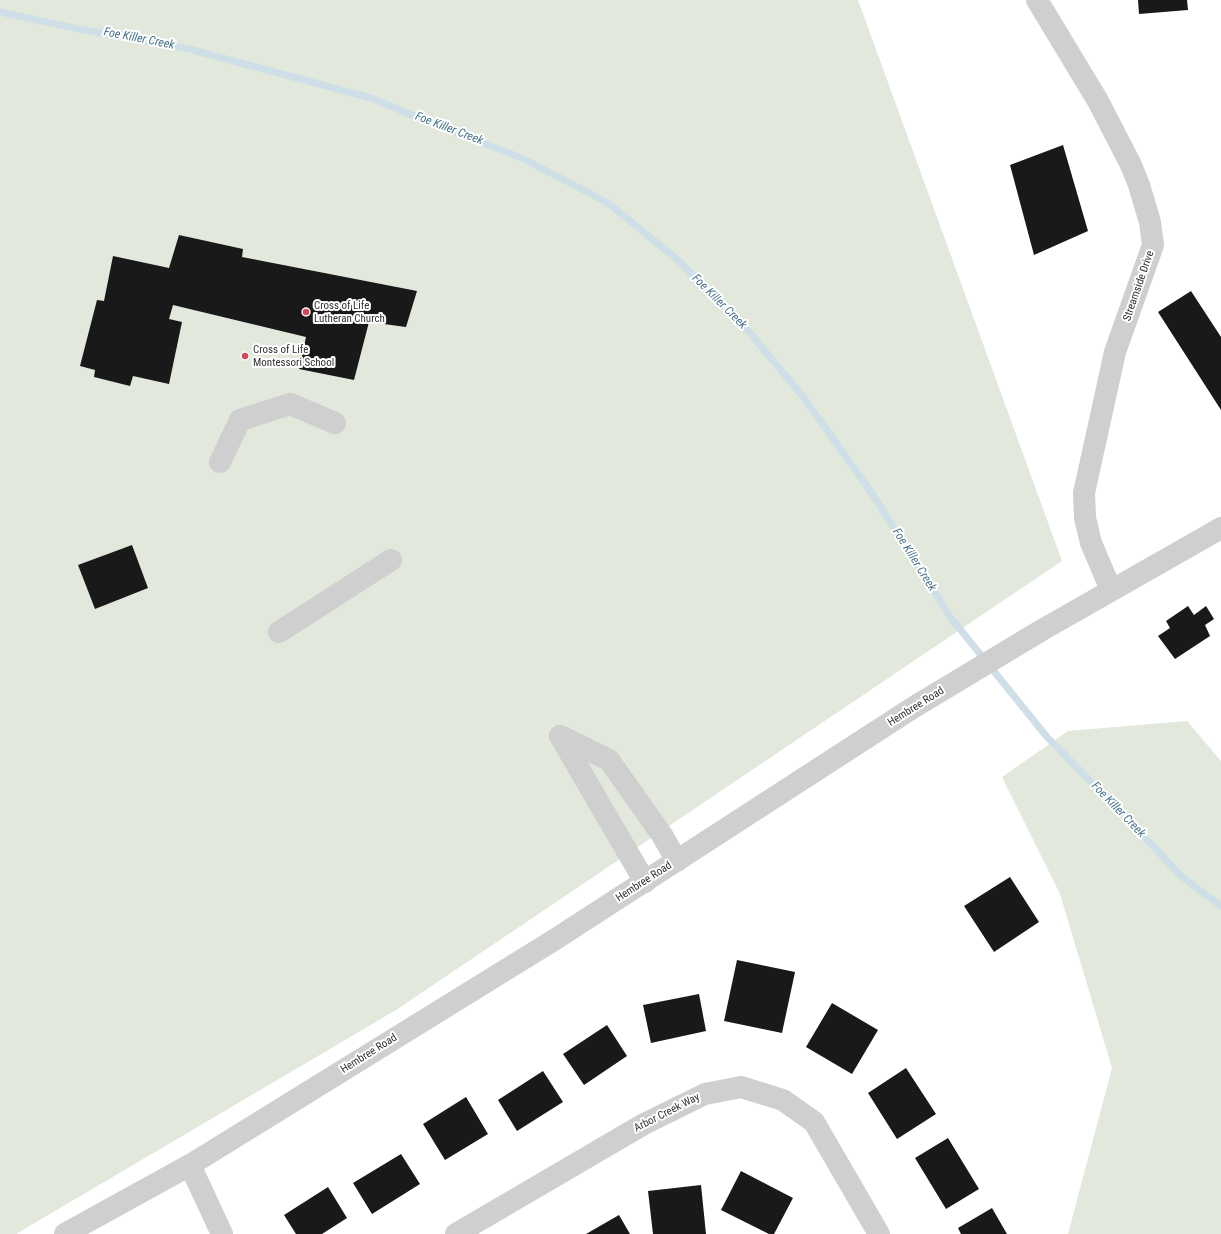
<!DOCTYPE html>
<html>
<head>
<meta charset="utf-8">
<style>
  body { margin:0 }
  canvas { display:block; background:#fff }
</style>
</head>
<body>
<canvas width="1221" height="1234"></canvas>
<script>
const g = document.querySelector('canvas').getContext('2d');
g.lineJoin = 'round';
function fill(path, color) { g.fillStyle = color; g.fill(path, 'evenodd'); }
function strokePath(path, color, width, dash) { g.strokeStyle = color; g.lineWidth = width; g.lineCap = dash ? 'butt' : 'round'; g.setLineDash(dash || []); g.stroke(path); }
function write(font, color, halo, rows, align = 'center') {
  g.font = font + ' "Roboto Condensed",sans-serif'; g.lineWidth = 4; g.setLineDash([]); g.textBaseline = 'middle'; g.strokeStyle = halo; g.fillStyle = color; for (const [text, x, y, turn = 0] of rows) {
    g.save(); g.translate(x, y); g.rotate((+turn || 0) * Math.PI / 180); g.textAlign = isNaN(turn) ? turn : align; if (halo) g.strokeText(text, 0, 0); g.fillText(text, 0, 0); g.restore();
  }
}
const green = new Path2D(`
  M0 0H858L1062 561 396 1010 16 1234H0Z
  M1187 721 1221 761V1234H1068L1112 1068 1060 894 1002 777 1068 731Z`);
const stream = new Path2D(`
  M0 12 74 28 189 49 371 98 446 129 522 158 608 203 678 260 751 334 804 398 873 495 951 618 1047 737 1121 812 1181 876 1221 906`);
const building = new Path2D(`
  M1138 0H1187L1188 10 1139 14Z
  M1063 145 1088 231 1034 255 1010 165Z
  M179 235 243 249 242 257 417 291 406 327 369 322 354 380 299 369 306 337 173 305 169 319 182 322 169 384 133 376 130 386 94 377 95 370 80 366 97 300 104 301 113 256 169 268Z
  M1191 291 1221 337V410L1158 312Z
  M132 545 148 588 95 609 78 565Z
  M1188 606 1194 615 1206 606 1214 619 1205 625 1210 636 1175 659 1158 636 1170 628 1166 621Z
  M1010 877 1039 922 994 952 964 906Z
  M737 960 795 972 782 1033 724 1021Z
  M699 994 706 1031 651 1043 643 1005Z
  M832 1003 878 1030 852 1074 806 1047Z
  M607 1025 627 1056 584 1085 563 1054Z
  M906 1068 936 1114 897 1139 868 1093Z
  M543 1071 563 1102 517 1131 498 1100Z
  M466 1097 488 1134 445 1160 423 1124Z
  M948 1138 979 1189 946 1209 915 1158Z
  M401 1154 420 1184 372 1214 353 1183Z
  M741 1171 793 1198 774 1234H769L721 1210Z
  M701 1185 706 1234H653L648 1191Z
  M328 1187 347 1218 322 1234H296L284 1215Z
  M992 1208 1007 1234H961L958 1228Z
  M619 1215 630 1234H586Z`);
const minor = new Path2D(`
  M1037 0 1098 101 1131 165 1139 185 1150 222 1153 245 1115 352 1084 493 1085 518 1091 543 1111 590
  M220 462 240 420 290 404 335 423
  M279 632 391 560
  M560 736 609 760 662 835 677 861
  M560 736 645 882
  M190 1165 222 1234
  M65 1234 190 1165 554 940 914 707 1042 630 1221 528
  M456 1234 644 1124 705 1094 741 1087 783 1100 814 1122 879 1234`);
const markers = [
  [306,312,4,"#d44957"],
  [245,356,4,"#d44957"]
];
const streetNames = [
  ["Streamside Drive",1139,286,-71],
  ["Hembree Road",916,707,-32],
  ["Hembree Road",644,882,-33],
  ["Hembree Road",369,1054,-32],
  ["Arbor Creek Way",667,1113,-27]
];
const poiNames = [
  ["Cross of Life",314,306],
  ["Lutheran Church",314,319],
  ["Cross of Life",253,350],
  ["Montessori School",253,363]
];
const waterNames = [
  ["Foe Killer Creek",139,39,11],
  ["Foe Killer Creek",449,129,21],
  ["Foe Killer Creek",719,302,45],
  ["Foe Killer Creek",914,560,58],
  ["Foe Killer Creek",1118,810,46]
];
fill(green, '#e2e8dc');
strokePath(stream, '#cedfe8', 7);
fill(building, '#191919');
strokePath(minor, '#cfcfcf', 22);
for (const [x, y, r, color] of markers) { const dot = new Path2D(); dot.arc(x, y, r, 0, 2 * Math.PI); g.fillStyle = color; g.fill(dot); strokePath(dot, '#fff', 1.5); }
write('11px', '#323232', '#fff', streetNames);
write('11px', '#323232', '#fff', poiNames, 'left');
write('italic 12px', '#47748d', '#fff', waterNames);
</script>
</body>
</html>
